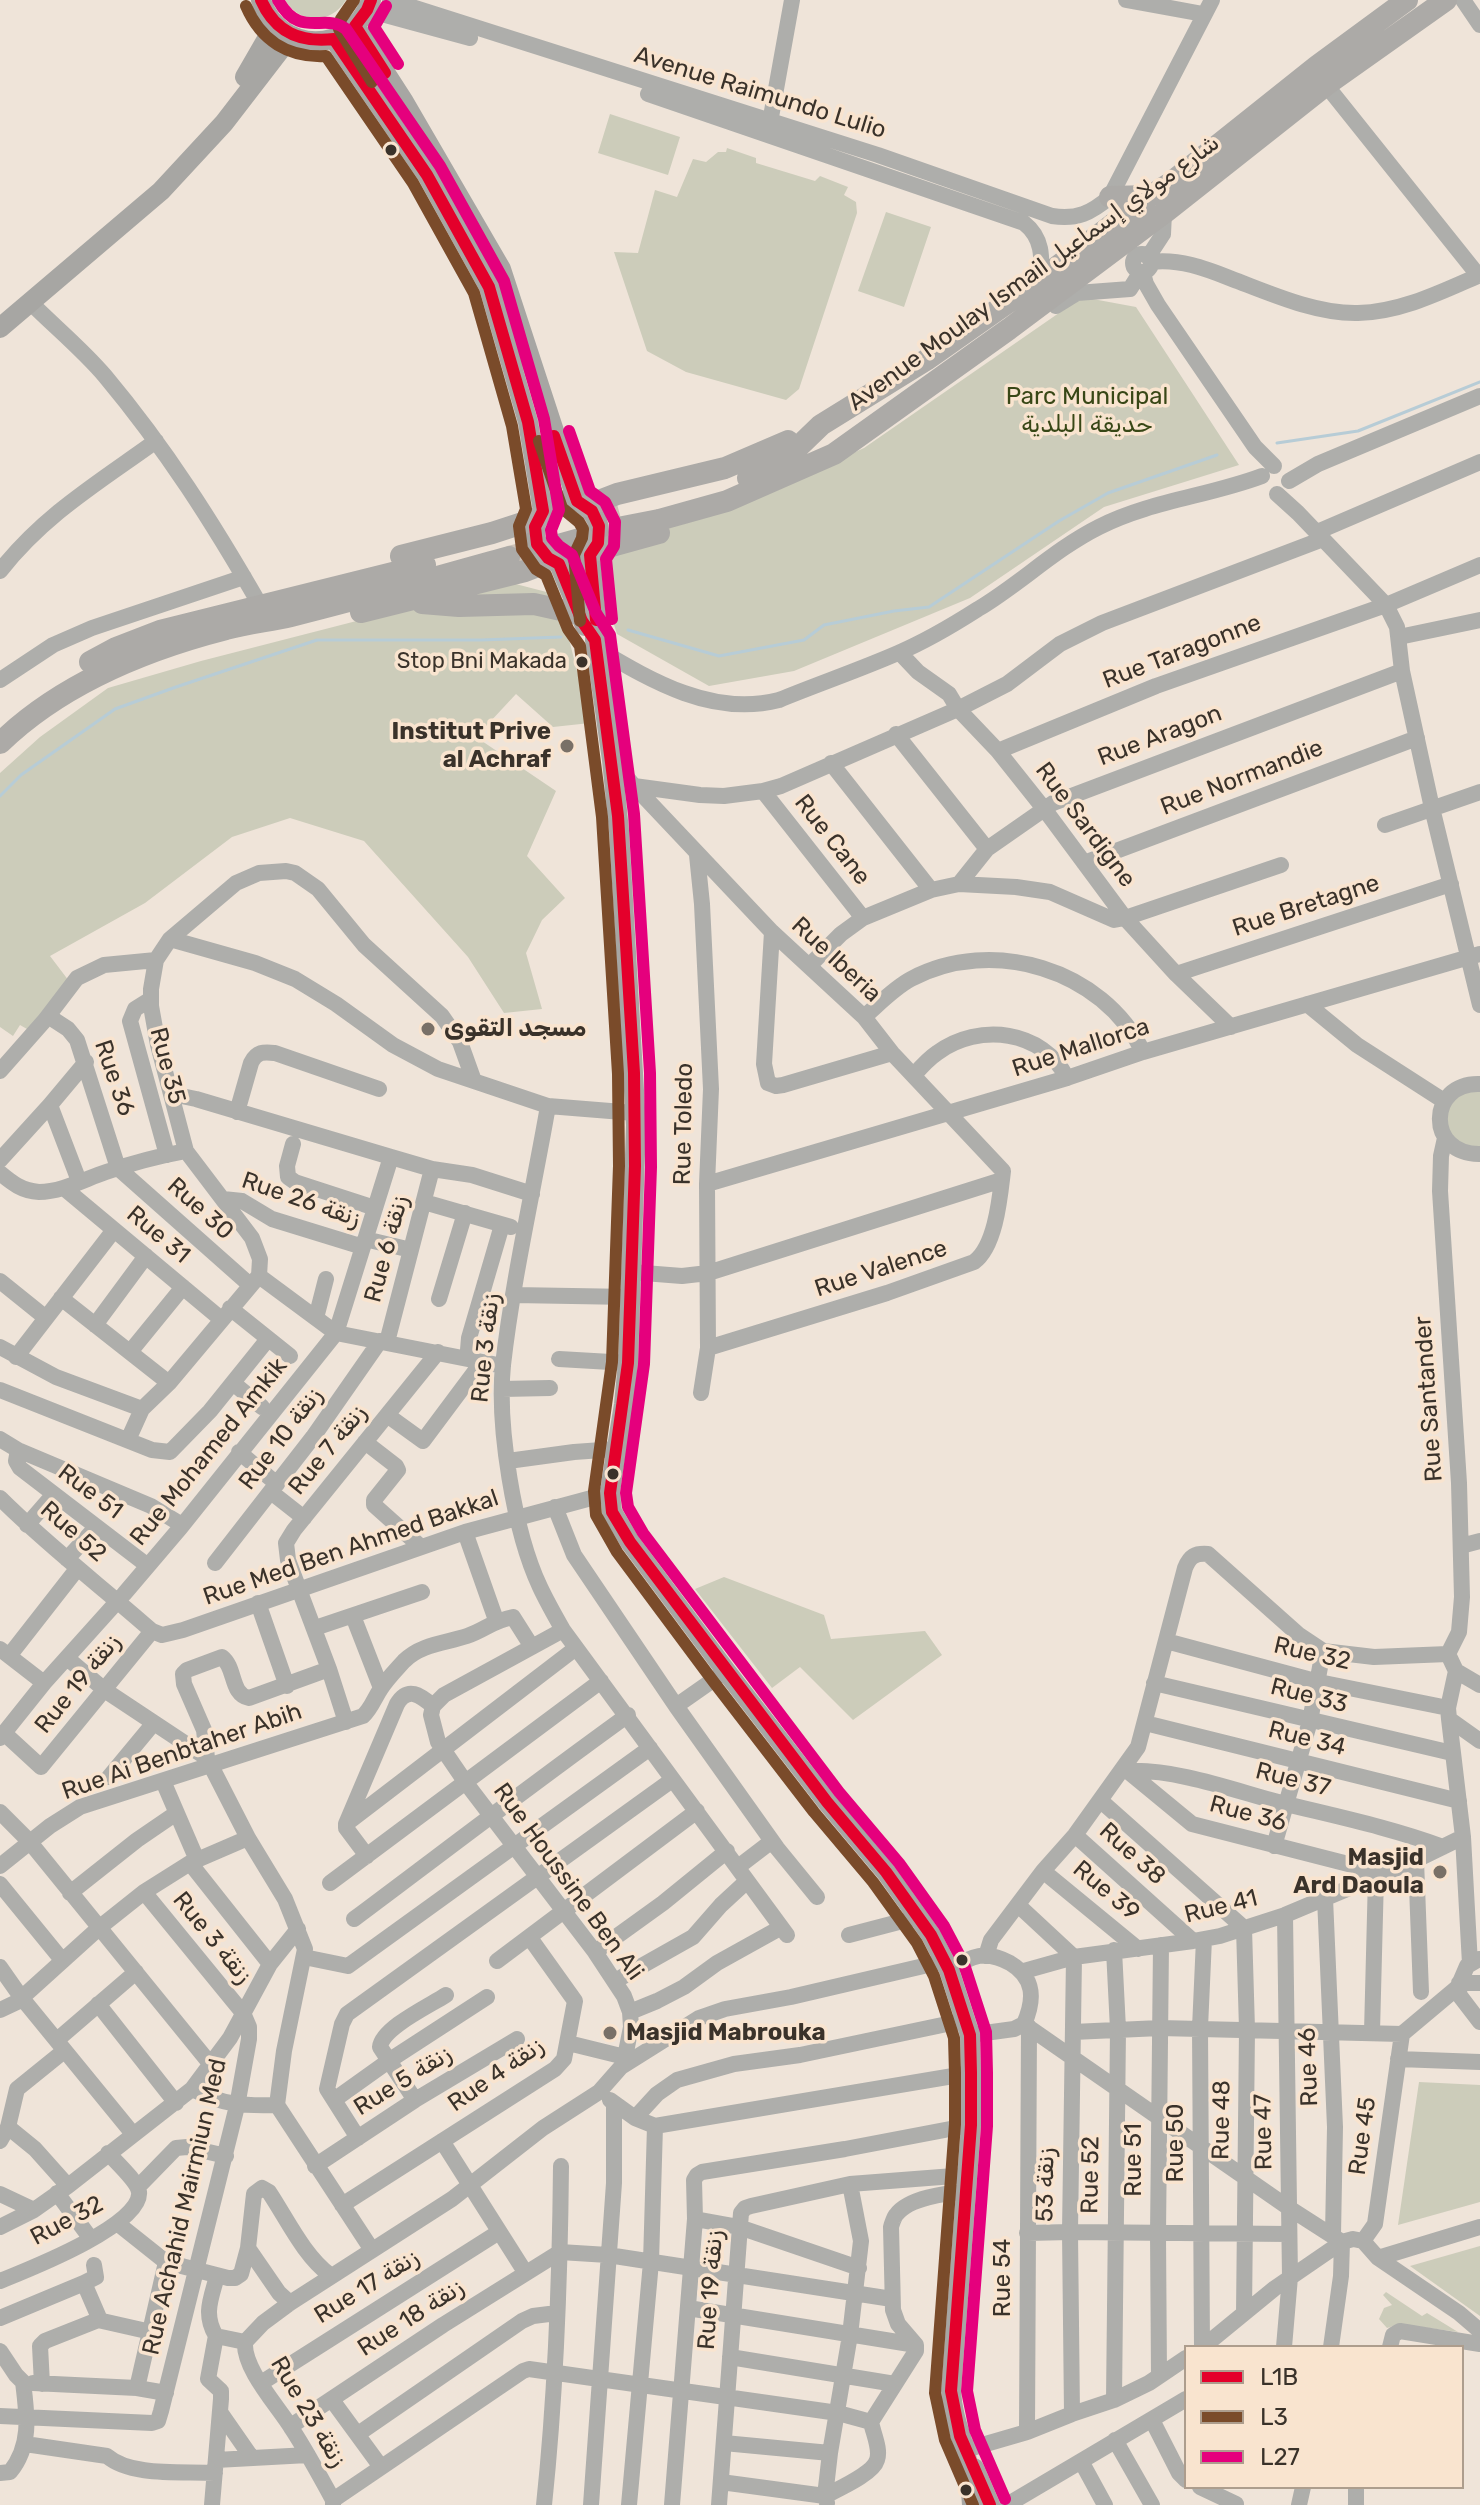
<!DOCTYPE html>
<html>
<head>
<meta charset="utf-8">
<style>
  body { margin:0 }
  #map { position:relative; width:1480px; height:2505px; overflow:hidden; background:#efe4d9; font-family:Rubik,sans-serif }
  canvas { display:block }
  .legend { position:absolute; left:1184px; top:2345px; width:280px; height:144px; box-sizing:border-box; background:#f9e4cf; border:2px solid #ad9d8d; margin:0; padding:10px 14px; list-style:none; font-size:24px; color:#3a322a }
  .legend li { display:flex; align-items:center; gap:16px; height:40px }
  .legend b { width:40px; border:2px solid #ad9d8d }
</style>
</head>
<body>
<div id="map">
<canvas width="1480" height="2505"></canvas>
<ul class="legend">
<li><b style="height:10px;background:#e4002b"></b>L1B</li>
<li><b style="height:10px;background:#7a4b2a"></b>L3</li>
<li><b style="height:10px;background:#e5007d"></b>L27</li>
</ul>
</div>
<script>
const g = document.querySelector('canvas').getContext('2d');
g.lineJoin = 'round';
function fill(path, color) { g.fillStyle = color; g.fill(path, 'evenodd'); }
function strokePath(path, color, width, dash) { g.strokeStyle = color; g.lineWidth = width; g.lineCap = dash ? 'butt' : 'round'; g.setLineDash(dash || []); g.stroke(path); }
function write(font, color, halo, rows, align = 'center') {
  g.font = font + ' Rubik,Cairo,sans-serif'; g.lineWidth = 7; g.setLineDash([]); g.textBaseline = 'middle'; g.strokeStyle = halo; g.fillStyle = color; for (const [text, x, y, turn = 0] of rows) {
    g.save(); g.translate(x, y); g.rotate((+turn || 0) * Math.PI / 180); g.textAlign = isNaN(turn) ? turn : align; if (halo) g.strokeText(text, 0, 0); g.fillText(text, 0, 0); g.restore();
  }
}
const green = new Path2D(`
  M285 0H346C330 25 301 25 285 0Z
  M610 114 680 137 668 175 598 153Z
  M727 148 756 158V163L815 181 820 176 848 187 844 195 856 202 857 213 799 389 786 400 686 372 647 351 614 252 638 253 655 190 677 197 693 159 706 162 718 152H726Z
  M886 212 931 227 904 307 858 291Z
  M1082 297 1136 307 1239 465 1104 507 970 598 794 671 709 686 617 634 607 603 612 556 629 541 762 494 864 448Z
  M508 582 558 595 590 723 553 727 516 694 476 737 556 791 527 856 565 898 542 920 526 953 542 1009 504 1013 468 957 364 841 290 818 232 837 145 903 50 956 72 985 34 1033 20 1025 13 1036 0 1027V773L40 737 108 688 201 661Z
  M1480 1091V1146C1450 1151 1432 1110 1460 1094 1465 1092 1474 1092 1480 1091Z
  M724 1577 824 1615 831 1639 925 1631 942 1655 853 1720 800 1667 772 1688 695 1589Z
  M1419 2082 1480 2085V2202L1398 2225Z
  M1480 2246V2316L1410 2266Z
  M1386 2292 1422 2316 1427 2313 1458 2332 1400 2324 1387 2328 1379 2319 1384 2308 1392 2305 1383 2295Z`);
const stream = new Path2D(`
  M1277 443 1358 431 1480 382
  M628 630 719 656 804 640 824 625 894 611 929 607 1059 521 1108 493 1217 455
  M0 796 21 775 115 709 176 687 317 640H481L561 637`);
const highwayTunnel = new Path2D(`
  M579 526 620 515
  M509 557 558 545`);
const minor = new Path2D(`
  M390 0 878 155 1052 216C1077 220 1091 213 1110 197L1212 0
  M1126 0 1203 14
  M1463 0 1480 25
  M367 10 470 38
  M1326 85 1478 275
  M648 94 1024 223C1043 238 1042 257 1041 279
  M769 128 792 0
  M1133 263a9 9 0 1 1 18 0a9 9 0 1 1-18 0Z
  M1148 257 1163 234 1164 213
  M1151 262C1183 258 1211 271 1240 282 1276 296 1319 314 1358 313 1401 312 1441 292 1480 275
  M1143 273 1146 284 1158 305 1255 447 1274 466
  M31 303C55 327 83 350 105 376 166 449 213 523 260 605
  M1056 306 1077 293 1130 289 1140 273
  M1289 481 1318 464 1480 396
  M1277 494 1298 513 1386 605 1397 627 1402 671 1432 808 1480 1005
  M1317 532 1480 462
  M0 571C45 514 98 483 156 441
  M1399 637 1480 620
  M596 648C652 681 712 717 779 700 818 684 859 670 898 653 926 641 953 625 978 609 1020 584 1055 549 1099 527 1150 501 1209 496 1262 476
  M900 653 918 672 949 694 958 709 998 751 1045 810 1125 918 1176 974 1231 1027
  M0 680 53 645 92 628 244 577
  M896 734 987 849
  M998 751 1156 686 1386 605 1480 565
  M612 760 634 786 700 795 724 796 763 791 781 786 958 709 1007 684 1060 644 1102 623 1323 539
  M831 763 931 890
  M634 786 772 932 864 1017 892 1053 1003 1171C1000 1196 996 1246 974 1262L887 1293 708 1348
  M763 791 863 918
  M1385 825 1480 792
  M697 855 702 904 711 1089 707 1184 708 1348 701 1393
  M1084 863 1417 738
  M959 884 987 849 1053 803 1402 671
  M772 932 764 1064 768 1083 776 1086 783 1085 892 1053
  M170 939 255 963 295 979 336 1004 393 1045 438 1069 548 1106 635 1113
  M810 965 841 934 863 918 931 890 959 884 1016 887 1050 892 1114 920 1125 918 1281 865
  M1176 974 1451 884
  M151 999 135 1009 130 1021 167 1155
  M1307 1004 1357 1045 1444 1101
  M48 1016 68 1029 77 1040 118 1168 250 1285
  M864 1017C878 1005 894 988 911 979 992 936 1103 969 1143 1052
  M0 1071 45 1020 77 978 104 965 156 960
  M914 1075C921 1067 928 1059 937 1053 979 1022 1043 1030 1067 1078
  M1480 1084C1427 1082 1426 1155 1480 1154
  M172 1094 196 1099 391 1157 432 1169 472 1175 532 1194
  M50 1105 79 1181
  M548 1106C533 1192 513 1278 503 1365 497 1426 514 1532 540 1587 547 1602 555 1616 563 1630L787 1935
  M237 1112 251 1063C257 1051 264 1052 275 1053L379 1089
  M1445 1138 1441 1156 1440 1191 1459 1483 1462 1597 1459 1632 1448 1654
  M293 1144 287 1166 288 1177 295 1182 375 1208
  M0 1160 50 1105 86 1062
  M0 1173C12 1183 22 1191 39 1192 62 1192 85 1179 106 1172 132 1163 159 1156 186 1151
  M707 1184 1067 1078 1143 1052 1480 954
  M64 1188 221 1319
  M223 1199 242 1201 272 1219 363 1247
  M424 1202 511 1227
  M365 1239 411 1250
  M631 1272 682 1276 708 1273 1002 1180
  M259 1276 260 1259 252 1238 186 1151 158 1045 151 1006V989L156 960 170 939 236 883 259 873 286 871 295 873 318 889 364 945 442 1016 460 1042 474 1081
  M259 1276 336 1333 503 1366
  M0 1281 46 1318
  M514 1295 630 1297
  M61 1298 169 1383
  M439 1299 465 1213
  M230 1308 290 1356
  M316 1318 326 1279
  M95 1325 146 1256
  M387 1342 432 1169
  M0 1347 56 1377 142 1409 169 1383 257 1278
  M130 1352 183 1287
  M16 1357 114 1230
  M471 1359 468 1350 469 1338 502 1225
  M559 1359 628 1363
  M233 1383 262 1407
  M502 1389 550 1388
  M0 1390 152 1450 170 1452 210 1411 268 1339
  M387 1415 423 1441 482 1362
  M0 1439 18 1450 151 1506 182 1525
  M128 1440 142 1409
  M365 1442 396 1466 398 1470 374 1500V1505L421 1547
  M18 1450 16 1461 20 1468 148 1566
  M239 1452 277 1484
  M508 1461 574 1452 616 1449
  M271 1492 304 1518
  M0 1498C48 1546 101 1586 152 1631L162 1635 183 1630 465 1532 610 1493
  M555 1507 574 1555 676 1706 777 1848 817 1897
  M27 1525 54 1494
  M465 1532 496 1620
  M1461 1546 1480 1541
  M67 1559 96 1527
  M215 1563 313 1437 380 1341
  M258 1603 287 1686
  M353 1616 381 1688
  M315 1628 422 1592
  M1166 1641 1319 1682 1448 1708
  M0 1649 44 1683
  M1448 1654 1456 1671 1448 1708 1449 1719 1463 1837 1470 1964
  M9 1656 77 1569
  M67 1658 106 1691 207 1758 248 1838 285 1899 305 1949 284 2051 277 2105 372 2250
  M1456 1671 1480 1685
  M1154 1683 1452 1753
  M676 1706 726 1671
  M1449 1719 1480 1741
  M346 1722 329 1669 288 1560 286 1543 294 1530 438 1352
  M1145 1723 1459 1801
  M5 1734 41 1767 152 1631
  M0 1738 44 1683 124 1594 181 1527 336 1333 391 1157
  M207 1758 204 1730 184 1684 183 1674 187 1670 222 1657C236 1668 230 1694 249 1698L329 1669
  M1124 1768 1192 1824 1356 1866 1376 1876 1372 2032
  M1129 1771C1176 1769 1233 1790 1278 1802 1334 1816 1389 1827 1443 1847
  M109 1777 153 1724
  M163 1781 197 1860
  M1101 1801 1244 1928 1247 2029 1244 2313
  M0 1812 29 1841 212 2066
  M346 1824 576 1648
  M1075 1835 1193 1941
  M1274 1846 1310 1721 1323 1651
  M367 1856 346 1828V1824L397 1704C408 1686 420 1695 433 1706
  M1416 1860 1421 1992
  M190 1863 270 1964
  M0 1866 50 1826 80 1807 363 1716C371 1709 374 1699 380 1690 386 1680 396 1670 404 1661 421 1644 446 1643 467 1636 485 1630 492 1621 513 1617L532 1647
  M738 1867 772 1841
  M1043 1871 1138 1949
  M330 1883 601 1681
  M0 1884 62 1960
  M70 1893 137 1840 175 1814
  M1325 1898 1335 2127 1333 2235
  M1018 1905 1074 1957 1070 2232 1072 2414
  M354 1919C445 1851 535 1782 628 1715
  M849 1935 918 1917
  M595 1952 663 1903 727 1851
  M986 1956 991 1940 1043 1871 1075 1835 1138 1747 1185 1568C1190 1556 1195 1553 1208 1554L1299 1635 1323 1651 1374 1657 1448 1654
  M304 1957 348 1966 650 1748
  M497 1961 697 1811
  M0 1967 21 1997 133 2134
  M949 1970C959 1964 968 1958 979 1956 989 1954 1001 1958 1010 1963 1035 1978 1035 1999 1024 2024L1014 2029 970 2035
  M1024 1971 1074 1957 1193 1941 1220 1936 1285 1915 1416 1860 1463 1837
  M615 1981 693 1937 721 1905 747 1881
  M1459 1983H1480
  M1458 1987 1460 1996 1480 2022
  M98 2004 176 2103
  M0 2010 17 2002 100 1927 144 1892 190 1863 248 1838
  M630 2012 657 2001 684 1987 717 1963 780 1928
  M1024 2024 1289 2208 1342 2242
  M1073 2032 1160 2028 1402 2034
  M1402 2034 1458 1987 1467 1966 1479 1959
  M57 2040 136 1972
  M568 2043 625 2057
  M1398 2059 1480 2062
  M621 2067 699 2018 725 2009 791 1997 945 1961
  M192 2089C223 2105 243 2106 277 2105
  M334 2100 390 2060 487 1997
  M415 2100 380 2047C382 2028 429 2006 446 1995
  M610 2100 635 2118 655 2126 971 2073
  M635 2118 657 2094 677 2080 734 2064 800 2055 966 2020
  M8 2127 35 2149 68 2186
  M358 2138 327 2089 342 2024 347 2014 672 1780
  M0 2141 8 2127 17 2089 64 2051
  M442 2141 525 2272
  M315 2166 415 2100 517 2039
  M138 2187 176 2148 187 2147 226 2156
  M57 2193 91 2239
  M0 2194 34 2210
  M342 2205 555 2069 564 2059 575 2001 530 1938
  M695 2219 739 2227 859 2268
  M117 2223 166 2262 228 2278H235L241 2274 248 2248 254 2194 262 2188 269 2192C287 2219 304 2256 330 2275
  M0 2227 34 2210 68 2186 192 2089 230 2038 270 1964 298 1929
  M1027 2233 1070 2232 1289 2234
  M1363 2241 1375 2224 1402 2034
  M248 2248 279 2293 290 2303
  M1378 2258 1480 2227
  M94 2265 96 2277 84 2283 100 2320
  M0 2281C27 2270 143 2225 139 2192 138 2182 115 2161 108 2153
  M688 2308 916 2345
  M0 2318 84 2283
  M216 2336C203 2314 211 2299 217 2276
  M245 2342 263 2323 290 2303 452 2199 543 2128 599 2092 621 2067 625 2057 631 2027 630 2012 624 1996 595 1952 466 1783 438 1742 431 1715 433 1706 444 1695 563 1630
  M245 2342C243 2369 278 2406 292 2429 307 2452 320 2476 333 2500V2505
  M1202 2347 1200 2028 1204 1939
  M1203 2347 1275 2288 1342 2242 1353 2239 1363 2241 1378 2258 1459 2313 1480 2331
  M1284 2347 1290 2277 1285 1915
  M1331 2347 1341 2276 1342 2242
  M1390 2347 1393 2335 1400 2331 1480 2344
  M0 2351 16 2375 23 2382C27 2414 32 2445 10 2472L0 2473
  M730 2357 895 2384
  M1159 2376 1158 2234 1161 1945
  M33 2383 137 2388 166 2393
  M261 2383 499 2232
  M42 2384 40 2346 45 2341 98 2320 151 2332
  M137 2388 166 2262
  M332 2400 381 2467
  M1114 2400 1118 2029 1114 1950
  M220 2412 252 2458
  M0 2416 152 2423 158 2421 161 2411 237 2106 249 2039V2027L243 2013 144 1892
  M1152 2420 1179 2473 1186 2480
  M291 2426 443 2325 560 2252 608 2255 892 2299
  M1027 2432 1029 2027
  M358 2434 522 2321 533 2316 557 2313
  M1115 2440 1152 2505
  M724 2443 830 2453
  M25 2444 107 2456C131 2477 183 2471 215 2473
  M965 2450 1027 2432 1072 2414 1114 2400 1149 2383 1186 2358
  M216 2460 308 2455
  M1081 2461 1105 2505
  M721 2482 825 2496 830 2453 850 2335 861 2241 850 2184
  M1200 2487 1236 2504
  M333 2500 523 2371 529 2369 838 2413 871 2422
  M827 2503 825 2496C838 2489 873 2474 877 2460 881 2449 873 2433 871 2422L916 2351V2345L898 2324 893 2310 891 2227C891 2226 895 2215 896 2215 908 2198 946 2193 965 2192
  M212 2505 221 2399V2391L208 2379 215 2341 216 2336 245 2342
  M544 2505C556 2392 560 2279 561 2166
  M591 2505 614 2183V2104
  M629 2505 651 2262 655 2126
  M672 2505 695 2219 694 2180 697 2175 702 2172 845 2149 971 2125
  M719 2505 741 2213 745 2208 751 2206 850 2184 967 2175
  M1007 2505 1186 2399
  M1299 2505 1303 2487
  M1356 2505V2487`);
const major = new Path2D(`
  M261 0C279 55 352 55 371 0
  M355 26 404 102 501 269 577 501
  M334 39 427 175 489 287 528 422 543 511
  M245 77 275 25
  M0 328 161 191 224 123 291 36
  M535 532a32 32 0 1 1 64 0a32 32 0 1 1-64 0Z
  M590 555 596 616 595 640 612 760 619 831 636 1125 628 1363 624 1404 612 1478 610 1493 612 1512 630 1542 726 1671 827 1802 886 1872 931 1935 949 1970 970 2035 971 2073V2125L951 2391C952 2411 958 2428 964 2447 969 2466 971 2485 972 2505
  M559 564 585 626
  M974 2468 990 2505`);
const highway = new Path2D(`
  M1110 197 1150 196
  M748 478 793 452 821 425 926 360 1041 279 1150 196 1169 184 1317 66 1407 0
  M586 506 617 494 725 468 788 441
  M623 527 659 520 727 501 834 454 1009 329 1164 213 1326 85 1446 0
  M558 545 583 538
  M594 551 659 533
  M401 556 492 533 538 518
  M422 603 459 606 534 604 579 614
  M361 612 525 571 538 566 548 558
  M90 662 116 648 160 631 425 565
  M0 743C61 684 144 650 226 629 247 623 270 621 291 616 364 598 436 577 509 557`);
const bus1 = new Path2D(`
  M261 0C275 32 300 43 334 39L427 175 489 287 528 422 543 511 535 527 537 544 548 558 559 564 582 621 595 640 618 816 634 1073 635 1166 628 1363 610 1493 612 1512 630 1542 827 1802 886 1872 931 1935 949 1970 970 2035 971 2073V2125L951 2391 960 2436 990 2505
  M371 0 367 10 355 26 385 73
  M554 436 577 501 592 511 599 526 598 543 590 555 596 620`);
const bus2 = new Path2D(`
  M354 0 341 19 339 29 372 82
  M246 6C261 41 289 58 326 56L413 183 474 293 512 426 526 509 519 526 522 549 536 569 546 575 568 629 580 646 602 817 618 1074 619 1166 612 1362 594 1491 596 1515 617 1552 713 1681 814 1812 873 1882 917 1943 934 1976 954 2038 955 2073V2124L935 2393 945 2440 973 2505
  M539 441 562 508 579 522 583 529 582 538 574 555 580 621`);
const bus3 = new Path2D(`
  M278 0C300 40 325 12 346 29L440 166 504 281 544 419 559 510 551 530 552 538 559 546 572 555 596 613 610 635 634 814 650 1073 651 1167 644 1364 626 1493 628 1507 643 1533 839 1792 899 1863 944 1926 964 1964 986 2032 987 2073V2126L967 2391 975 2430 1005 2499
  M386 6 374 27 398 64
  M569 431 590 491 605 502 615 522 614 546 606 559 612 619`);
const markers = [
  [391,150,7,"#3a322a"],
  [582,662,7,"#3a322a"],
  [567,746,8,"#797067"],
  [428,1029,8,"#797067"],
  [613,1474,7,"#3a322a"],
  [1440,1872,8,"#797067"],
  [962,1960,7,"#3a322a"],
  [610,2033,8,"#797067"],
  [966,2490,7,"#3a322a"]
];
const busNames = [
  ["Stop Bni Makada",567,662]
];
const streetNames = [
  ["Avenue Raimundo Lulio",760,93,17],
  ["Avenue Moulay Ismail شارع مولاي إسماعيل",1034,273,-36],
  ["Rue Taragonne",1182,652,-21],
  ["Rue Aragon",1160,736,-21],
  ["Rue Normandie",1242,778,-21],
  ["Rue Sardigne",1085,825,53],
  ["Rue Cane",832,840,52],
  ["Rue Bretagne",1306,906,-18],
  ["Rue Iberia",836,960,43],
  ["Rue Mallorca",1081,1048,-18],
  ["Rue 35",167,1066,75],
  ["Rue 36",114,1078,71],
  ["Rue Toledo",684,1124,-89],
  ["Rue 26 زنقة",301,1200,19],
  ["Rue 30",200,1209,42],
  ["Rue 31",158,1235,40],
  ["Rue 6 زنقة",387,1249,-75],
  ["Rue Valence",881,1269,-18],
  ["Rue 3 زنقة",486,1348,-84],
  ["Rue Santander",1429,1399,-94],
  ["Rue 10 زنقة",281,1439,-53],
  ["Rue 7 زنقة",328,1450,-51],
  ["Rue Mohamed Amkik",209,1452,-51],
  ["Rue 51",90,1492,37],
  ["Rue 52",73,1532,41],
  ["Rue Med Ben Ahmed Bakkal",351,1548,-19],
  ["Rue 32",1312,1654,13],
  ["Rue 19 زنقة",78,1684,-51],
  ["Rue 33",1309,1696,14],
  ["Rue 34",1307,1739,14],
  ["Rue Ai Benbtaher Abih",182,1752,-19],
  ["Rue 37",1293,1780,14],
  ["Rue 36",1248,1814,15],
  ["Rue 38",1132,1854,42],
  ["Rue Houssine Ben Ali",568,1882,54],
  ["Rue 39",1106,1891,40],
  ["Rue 41",1221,1907,-14],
  ["Rue 3 زنقة",212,1938,51],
  ["Rue 46",1309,2067,-92],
  ["Rue 4 زنقة",496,2075,-35],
  ["Rue 5 زنقة",403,2081,-32],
  ["Rue 48",1222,2120,-89],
  ["Rue 47",1264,2132,-91],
  ["Rue 45",1363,2136,-82],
  ["Rue 50",1176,2143,-90],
  ["Rue 51",1134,2160,-90],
  ["Rue 52",1091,2175,-89],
  ["زنقة 53",1046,2185,-89],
  ["Rue Achahid Mairmiun Med",185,2207,-77],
  ["Rue 32",67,2221,-28],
  ["Rue 54",1003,2278,-90],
  ["Rue 17 زنقة",367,2287,-32],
  ["Rue 19 زنقة",711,2290,-86],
  ["Rue 18 زنقة",411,2318,-33],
  ["Rue 23 زنقة",308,2412,59]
];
const parkNames = [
  ["Parc Municipal",1087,397],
  ["حديقة البلدية",1087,425]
];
const poiNames = [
  ["Institut Prive",551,732],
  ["al Achraf",551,760],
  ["مسجد التقوى",444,1029,"left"],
  ["Masjid",1424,1858],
  ["Ard Daoula",1424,1886],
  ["Masjid Mabrouka",626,2033,"left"]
];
fill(green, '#ccccba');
strokePath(stream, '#b7ccd6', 3);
strokePath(highwayTunnel, '#cbc0b6', 22, [22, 11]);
strokePath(minor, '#aeaeab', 16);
strokePath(major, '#a7a6a3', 20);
strokePath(highway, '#acaaa7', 22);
strokePath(bus1, '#e4002b', 12);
strokePath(bus2, '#7a4b2a', 12);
strokePath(bus3, '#e5007d', 12);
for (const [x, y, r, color] of markers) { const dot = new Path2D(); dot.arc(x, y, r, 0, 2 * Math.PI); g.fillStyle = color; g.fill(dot); strokePath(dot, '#f9e4cf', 3); }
write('22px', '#3a322a', '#f9e4cf', busNames, 'right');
write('24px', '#3a322a', '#f9e4cf', streetNames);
write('24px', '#384716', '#f9e4cf', parkNames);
write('bold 24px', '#3a322a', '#f9e4cf', poiNames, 'right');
</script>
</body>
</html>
